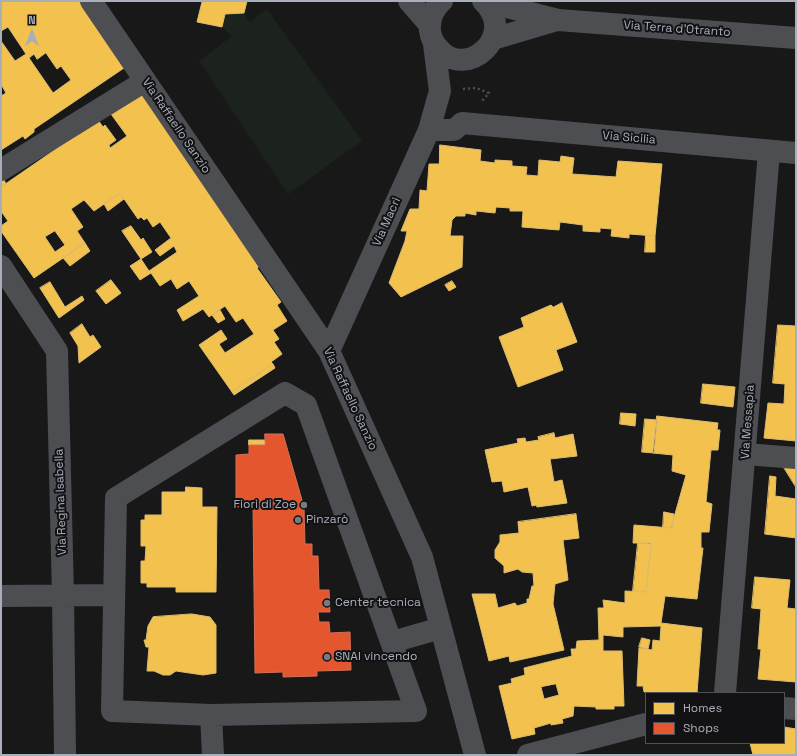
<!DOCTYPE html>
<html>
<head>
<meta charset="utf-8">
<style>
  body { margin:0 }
  #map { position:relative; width:797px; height:756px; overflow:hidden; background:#181819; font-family:"Space Grotesk",sans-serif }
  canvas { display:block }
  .frame { position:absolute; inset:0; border:2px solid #a9afba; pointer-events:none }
  .legend { position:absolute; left:645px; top:692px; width:140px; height:52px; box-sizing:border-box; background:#121215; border:1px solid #4e5157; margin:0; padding:5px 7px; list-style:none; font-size:12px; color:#a9afba }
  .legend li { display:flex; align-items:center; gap:8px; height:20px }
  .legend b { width:20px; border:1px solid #4e5157 }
  .north { position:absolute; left:12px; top:12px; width:40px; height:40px; -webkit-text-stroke:3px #121215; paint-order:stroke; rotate:0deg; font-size:11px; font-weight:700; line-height:16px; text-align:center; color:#a9afba }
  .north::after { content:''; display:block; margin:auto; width:14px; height:18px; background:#a9afba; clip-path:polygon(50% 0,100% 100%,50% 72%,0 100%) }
</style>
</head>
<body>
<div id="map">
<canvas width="797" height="756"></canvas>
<div class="frame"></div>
<ul class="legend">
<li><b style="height:11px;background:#f2c14e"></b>Homes</li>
<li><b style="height:11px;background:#e4572e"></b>Shops</li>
</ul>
<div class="north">N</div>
</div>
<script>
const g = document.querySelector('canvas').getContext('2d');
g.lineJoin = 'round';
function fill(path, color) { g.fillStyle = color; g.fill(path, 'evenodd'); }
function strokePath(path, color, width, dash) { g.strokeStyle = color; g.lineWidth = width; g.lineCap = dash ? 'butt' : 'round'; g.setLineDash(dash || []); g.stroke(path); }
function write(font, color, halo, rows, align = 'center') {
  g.font = font + ' "Space Grotesk",sans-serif'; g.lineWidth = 4; g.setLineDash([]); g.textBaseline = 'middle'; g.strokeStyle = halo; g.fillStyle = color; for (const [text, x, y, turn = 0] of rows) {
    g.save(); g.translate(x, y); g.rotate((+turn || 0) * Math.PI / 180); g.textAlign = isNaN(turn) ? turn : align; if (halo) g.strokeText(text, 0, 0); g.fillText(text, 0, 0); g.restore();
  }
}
const green = new Path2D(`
  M247 1 244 13 250 22 267 9 362 141 288 194 199 61 232 36 222 27 197 22 202 2Z`);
const homes = new Path2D(`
  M1 1H79L124 68 34 129V132L25 139 23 136 1 150V96L6 93 1 84V41L15 61 26 54 8 27 1 31ZM46 53 57 69 61 66 71 80 53 93 29 58 34 54 37 59Z
  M218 1H247L244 13 225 14 222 27 197 22 202 2Z
  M141 93 261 265 257 268 281 302 277 305 287 321 273 330 279 339 274 342 282 354 271 362 273 364 232 392 199 345 221 330 227 339 219 344 225 353 254 334 243 318 236 322 225 306 209 317 203 309 183 321 177 310 199 296 189 281 177 289 171 279 160 286 151 273 140 280 130 266 141 259 149 271 177 252 174 246 160 256 155 250 171 238 160 222 153 227 147 218 144 220 141 217 138 219 120 193 94 211 84 200 71 209 83 227 77 231 85 243 34 278 1 231V226L8 221 1 211V187L98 120 103 127 105 125 116 140 109 145 110 148 127 136 111 114ZM55 231 65 245 55 252 45 237Z
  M440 145 481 150 480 161 495 163V160L512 161V166L527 167 526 175 538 176 539 160 560 162 561 156 574 158 572 174 616 177 618 161 662 164 655 236 629 234V238L611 236 612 229 600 228V232L583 231V225L560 222 559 230 522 227 523 211H510V208L496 207 495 213 476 211V215L465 213V216H456L452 220 450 236H463L462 267 401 297 389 283 405 241 407 231H401L410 209H419L420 190 427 191 429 164H439Z
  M4 180 6 184 1 187V182Z
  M120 193 124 199 108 211 104 204Z
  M131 226 141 240 143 238 152 252 141 259 122 231Z
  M646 235 655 236V252H645Z
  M85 243 90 251 70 266 63 258Z
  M111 280 121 293 106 304 96 291Z
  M452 281 456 287 449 291 445 285Z
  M50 282 65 307 82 296 84 300 59 318 40 288Z
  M562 303 577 342 556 350 563 370 518 387 499 337 524 327 521 318 551 305 553 307Z
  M220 310 225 319 218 323 212 315Z
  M82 324 90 337 93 335 101 347 79 363 78 346 70 333Z
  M778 325 796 326V441L764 438 768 403 784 404 785 384 773 383Z
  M273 364 275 368 234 395 232 392Z
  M703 384 735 387 733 407 701 403Z
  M621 413 636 414 635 426 620 424Z
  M657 416 718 423 717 430H720L718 450H711L706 502 712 504 709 532H701V548H703L697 599 665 596 661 623 702 628 697 693 644 692 643 686H637L639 648 652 650 653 640 660 641 661 626 623 627V637L603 635V651H622L624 706H614V709H596V707L574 706 573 716 562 719 563 723 551 725V723L534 728 535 734 512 739 499 686 512 683 511 679 525 675 524 668 572 656 571 649H576L577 641 599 640 598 608H604L603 600 625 603V591L646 592 651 543H633L634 525 671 528 686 475 672 471 673 455 653 453ZM556 684 559 695 544 699 541 687Z
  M645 419 657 420 654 453 642 452Z
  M554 433 555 438 573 434 577 456 550 459 554 482 562 480 567 503 537 507 536 505 532 506 528 487 504 492 502 481 492 482 485 450 518 443 517 439 525 438 526 442 539 440 538 437Z
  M249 440H265V445H249Z
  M783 466 796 468V487Z
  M770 476 776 477 775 496 796 499V538L765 534Z
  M186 487 202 488V507H217L216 592H176V587H147V583H141V561H145L146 546H141V520H145V515H162V492H185Z
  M664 512 674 514 672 528 663 527Z
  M576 514 579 538 563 540 568 580 555 584 553 604 564 650 510 662 509 656 489 661 472 594H495L498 608 515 603 517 606 527 603V599H529L532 586H534L533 573 522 572 518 569 504 573V566L495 558V550L500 542V535L519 533 518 522Z
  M638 543 651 544 646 592 633 591Z
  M755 577 790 580 787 608 796 609V682L758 679 761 649H758L761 609 752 608Z
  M192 614 210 617 216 625V673L203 675 176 671 170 675H163L154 671H147L149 647H146L144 640H146L148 626 153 617Z
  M642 638 650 640 648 649 639 647Z
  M784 727 796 729V755H753L750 743H784Z`);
const shops = new Path2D(`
  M265 434H283L304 507 305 544H312V556H318L319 590H329L330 612H318L319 622H329L330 633 350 632 351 670 317 671V676L283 677V672L255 673 253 507H236V455L249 454V445H265Z`);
const path = new Path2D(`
  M463 89 476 88 489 93 482 101`);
const minor = new Path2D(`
  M91 1 329 351 422 557 475 755
  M409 1 429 24
  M442 1C433 9 429 19 430 31 431 38 434 44 439 49 466 81 519 35 483 1
  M484 1 558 20 796 38
  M493 39 557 20
  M429 130H454L462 123 796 153
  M1 170 145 81
  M1 266 57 351 63 595 65 755
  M329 351 429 130 440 91 434 44
  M285 393 306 405 416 711 211 715 112 711 116 498Z
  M746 454 796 458
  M1 596 114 595
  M392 642 441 628
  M725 693 769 151
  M784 708 796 709
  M211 715 213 755
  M528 755 646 724`);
const markers = [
  [304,505,4,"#767a82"],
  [298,520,4,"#767a82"],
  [327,603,4,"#767a82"],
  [327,657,4,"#767a82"]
];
const streetNames = [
  ["Via Terra d'Otranto",677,29,4],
  ["Via Raffaello Sanzio",176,126,56],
  ["Via Sicilia",629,138,5],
  ["Via Macrì",387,222,-66],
  ["Via Raffaello Sanzio",350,399,65],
  ["Via Messapia",748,422,-86],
  ["Via Regina Isabella",61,502,-92]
];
const poiNames = [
  ["Fiori di Zoe",296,505,"right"],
  ["Pinzarò",306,520],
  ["Center tecnica",335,603],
  ["SNAI vincendo",335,657]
];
fill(green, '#1c231d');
fill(homes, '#f2c14e');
strokePath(homes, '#dcbc6e', 1);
fill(shops, '#e4572e');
strokePath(shops, '#d27158', 1);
strokePath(path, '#4e4f53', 2.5, [2, 3]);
strokePath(minor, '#4c4e52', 22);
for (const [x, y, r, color] of markers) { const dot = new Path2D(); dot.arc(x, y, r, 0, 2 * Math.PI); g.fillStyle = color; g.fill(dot); strokePath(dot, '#121215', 1.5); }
write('12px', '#a9afba', '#121215', streetNames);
write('12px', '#a9afba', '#121215', poiNames, 'left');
</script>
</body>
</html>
